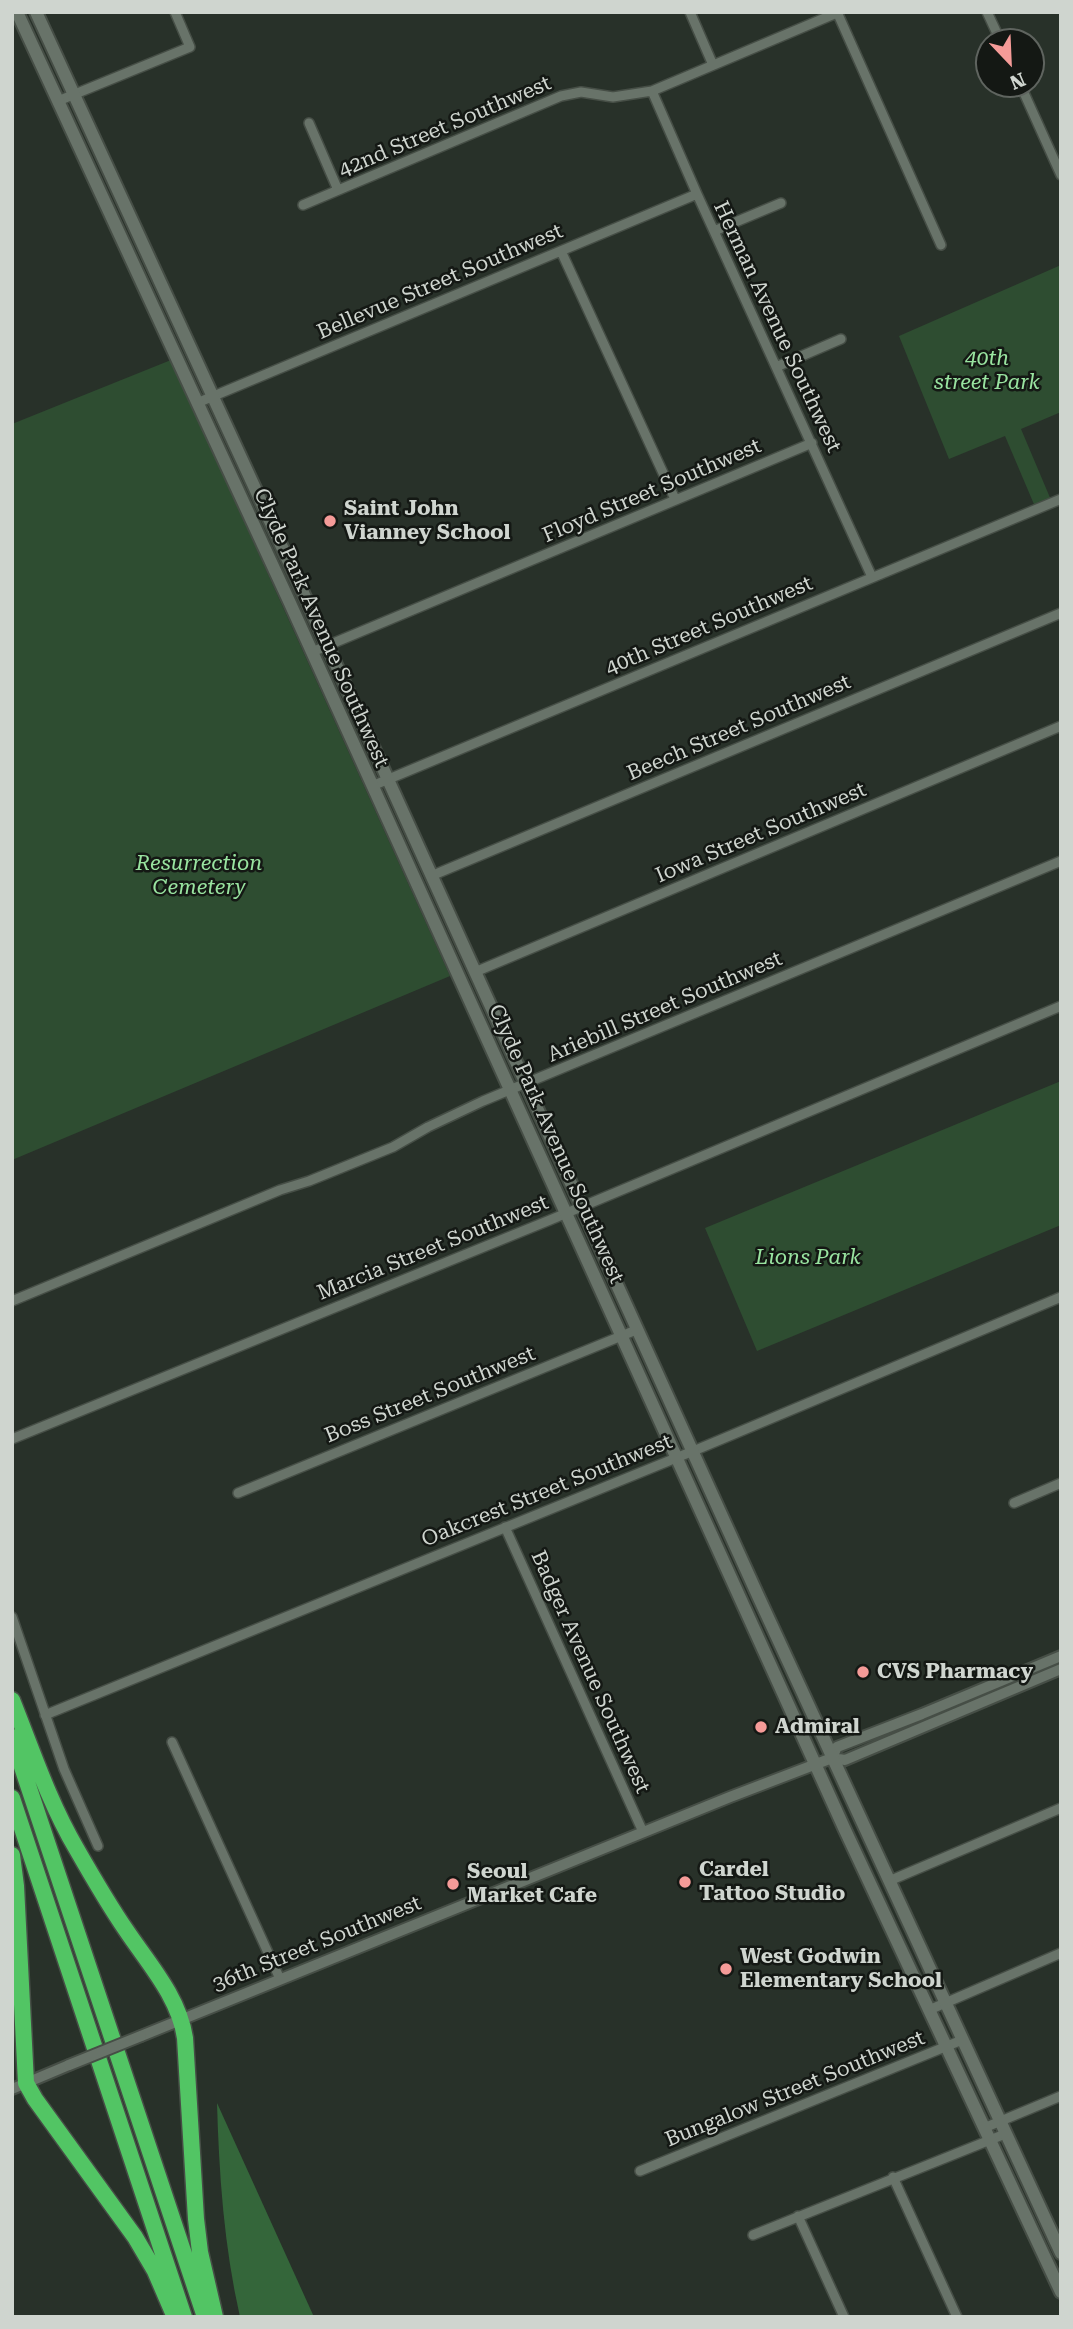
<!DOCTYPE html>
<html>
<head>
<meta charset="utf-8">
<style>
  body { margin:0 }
  #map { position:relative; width:1073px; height:2329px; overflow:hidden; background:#283129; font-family:"Roboto Serif",serif }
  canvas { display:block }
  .frame { position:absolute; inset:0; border:14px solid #cfd5cf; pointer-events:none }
  .north { position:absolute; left:975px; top:28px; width:70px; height:70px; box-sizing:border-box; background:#141814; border:2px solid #5f645f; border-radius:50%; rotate:157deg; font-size:19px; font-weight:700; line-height:28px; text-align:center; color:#cfd5cf }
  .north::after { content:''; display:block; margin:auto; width:24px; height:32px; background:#f59b98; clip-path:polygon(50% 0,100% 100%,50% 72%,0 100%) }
</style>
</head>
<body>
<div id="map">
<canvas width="1073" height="2329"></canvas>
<div class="frame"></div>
<div class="north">N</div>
</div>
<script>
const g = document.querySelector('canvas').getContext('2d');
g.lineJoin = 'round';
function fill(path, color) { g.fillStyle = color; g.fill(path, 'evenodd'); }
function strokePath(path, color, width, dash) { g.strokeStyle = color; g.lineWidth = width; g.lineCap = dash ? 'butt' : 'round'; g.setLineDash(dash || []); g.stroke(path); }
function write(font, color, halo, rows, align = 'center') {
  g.font = font + ' "Roboto Serif",serif'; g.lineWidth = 5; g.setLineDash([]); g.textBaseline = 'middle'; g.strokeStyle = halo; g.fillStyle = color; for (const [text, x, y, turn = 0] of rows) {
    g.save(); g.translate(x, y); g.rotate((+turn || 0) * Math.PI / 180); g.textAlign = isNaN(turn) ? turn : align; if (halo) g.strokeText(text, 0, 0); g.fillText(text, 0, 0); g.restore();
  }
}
const green = new Path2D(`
  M1061 265V412L1021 429 1051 500 1036 509 1005 436 949 459 899 336Z
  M171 360 450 976 12 1160V424Z
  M1061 1081V1225L757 1351 705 1228Z`);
const forest = new Path2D(`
  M217 2103 314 2317H240C224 2247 219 2174 217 2103Z`);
const minor = new Path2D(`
  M690 12 713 65
  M837 12 941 245
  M987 12 1001 42
  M1020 84 1061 175
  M652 91 697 194 872 577
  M58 101 190 47 175 12
  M309 123 338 190
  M303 205 561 96 581 92 613 97 652 91 839 12
  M714 231 781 203
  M561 251 675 499
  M776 367 841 339
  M197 403 697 194
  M312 652 812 443
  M372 786 1061 499
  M431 876 1061 613
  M475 972 1061 726
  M12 1301 280 1190 309 1181 393 1147 428 1127 483 1101 1061 861
  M12 1439 550 1220 1061 1006
  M238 1493 636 1330
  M1014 1503 1061 1483
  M505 1527 643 1832
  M12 1617 64 1769 98 1846
  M45 1715 703 1447 1061 1297
  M172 1742 280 1979
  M889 1881 1061 1808
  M929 2010 1061 1953
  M984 2128 1061 2096
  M640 2171 962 2040
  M893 2177 957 2317
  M798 2216 844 2317
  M753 2235 1005 2134`);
const tertiary = new Path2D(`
  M832 1758 837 1747 922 1714 1061 1656
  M141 2036 730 1797 832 1758 845 1760 1061 1669
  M12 2089 69 2065`);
const secondary = new Path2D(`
  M17 12 289 601 845 1830 1061 2292
  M36 12 327 645 759 1598 1061 2253`);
const motorway = new Path2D(`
  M12 1700C32 1750 49 1802 76 1848 92 1876 108 1904 126 1930 148 1963 179 1997 185 2038L196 2219 200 2252 215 2317
  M12 1737 205 2317
  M12 1798 184 2317
  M12 1855 16 1886 26 2083 35 2099 135 2237 155 2271 174 2315`);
const tertiaryBridge = new Path2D(`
  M69 2065 141 2036`);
const markers = [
  [330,521,7,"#f59b98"],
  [863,1672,7,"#f59b98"],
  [761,1727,7,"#f59b98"],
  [685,1882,7,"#f59b98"],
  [453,1884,7,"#f59b98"],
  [726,1969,7,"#f59b98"]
];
const streetNames = [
  ["42nd Street Southwest",445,127,-23],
  ["Bellevue Street Southwest",440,282,-23],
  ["Herman Avenue Southwest",777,327,65],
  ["Floyd Street Southwest",652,491,-23],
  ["40th Street Southwest",709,626,-23],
  ["Clyde Park Avenue Southwest",321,628,66],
  ["Beech Street Southwest",739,728,-23],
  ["Iowa Street Southwest",761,833,-23],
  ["Ariebill Street Southwest",665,1007,-23],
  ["Clyde Park Avenue Southwest",556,1144,66],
  ["Marcia Street Southwest",433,1248,-22],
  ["Boss Street Southwest",430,1395,-22],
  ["Oakcrest Street Southwest",547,1491,-22],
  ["Badger Avenue Southwest",590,1672,66],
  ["36th Street Southwest",317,1944,-22],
  ["Bungalow Street Southwest",795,2089,-22]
];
const parkNames = [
  ["40th",987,359],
  ["street Park",987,383],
  ["Resurrection",199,864],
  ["Cemetery",199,888],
  ["Lions Park",808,1258]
];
const poiNames = [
  ["Saint John",344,509],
  ["Vianney School",344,533],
  ["CVS Pharmacy",877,1672],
  ["Admiral",775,1727],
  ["Cardel",699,1870],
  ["Tattoo Studio",699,1894],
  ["Seoul",467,1872],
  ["Market Cafe",467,1896],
  ["West Godwin",740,1957],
  ["Elementary School",740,1981]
];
fill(green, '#2e4d31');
fill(forest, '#34663a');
strokePath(minor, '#464e46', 12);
strokePath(tertiary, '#464e46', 14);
strokePath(secondary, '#464e46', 16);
strokePath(motorway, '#464e46', 19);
strokePath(minor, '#687369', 9);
strokePath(tertiary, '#687369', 10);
strokePath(secondary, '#687369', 12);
strokePath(motorway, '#52c564', 16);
strokePath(tertiaryBridge, '#464e46', 14, []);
strokePath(tertiaryBridge, '#687369', 10);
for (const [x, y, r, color] of markers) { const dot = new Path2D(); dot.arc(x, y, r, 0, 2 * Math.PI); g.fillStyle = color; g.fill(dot); strokePath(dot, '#141814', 2.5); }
write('21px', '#cfd5cf', '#141814', streetNames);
write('italic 21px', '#99e4a0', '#141814', parkNames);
write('bold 21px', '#cfd5cf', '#141814', poiNames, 'left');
</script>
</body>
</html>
